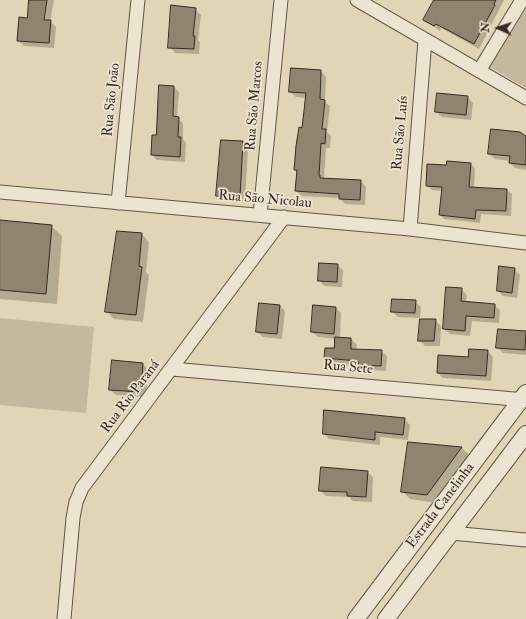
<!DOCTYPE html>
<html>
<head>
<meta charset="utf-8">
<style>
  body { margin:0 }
  #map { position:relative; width:526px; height:619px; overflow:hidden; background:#e2d5b7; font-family:"IM FELL Double Pica",serif }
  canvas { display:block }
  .north { position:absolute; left:478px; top:8px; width:40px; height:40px; -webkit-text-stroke:3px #ece4d0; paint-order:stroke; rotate:273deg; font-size:11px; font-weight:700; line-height:16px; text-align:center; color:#382a22 }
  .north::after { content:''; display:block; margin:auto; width:14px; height:18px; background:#382a22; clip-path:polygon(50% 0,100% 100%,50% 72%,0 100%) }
</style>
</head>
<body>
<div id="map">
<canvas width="526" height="619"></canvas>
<div class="north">N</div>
</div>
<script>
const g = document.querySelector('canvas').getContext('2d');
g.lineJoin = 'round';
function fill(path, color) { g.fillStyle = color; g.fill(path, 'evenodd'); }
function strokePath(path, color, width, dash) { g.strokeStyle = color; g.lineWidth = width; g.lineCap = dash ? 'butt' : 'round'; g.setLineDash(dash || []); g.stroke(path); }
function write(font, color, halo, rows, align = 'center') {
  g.font = font + ' "IM FELL Double Pica",serif'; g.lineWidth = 3.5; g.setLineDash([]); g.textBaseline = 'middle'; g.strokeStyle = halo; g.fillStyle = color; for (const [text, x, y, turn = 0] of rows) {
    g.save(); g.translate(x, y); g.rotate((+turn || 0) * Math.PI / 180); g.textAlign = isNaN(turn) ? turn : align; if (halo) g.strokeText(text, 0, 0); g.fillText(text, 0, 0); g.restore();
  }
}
const green = new Path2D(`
  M526 7V88L490 67Z
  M0 318 94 327 86 413 0 405Z`);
const shadow = new Path2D(`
  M30 0H54L50 21 56 27 54 48 24 46 18 40 28 19Z
  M435 0H504L479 49 441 28 440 31 424 20Z
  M195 9 201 15 198 40 200 42 199 54 175 53 170 47Z
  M321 71 326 77 325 102 330 106 327 132 331 136 330 148H326L324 179 361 181 366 187 365 205 345 204 340 198 302 196 296 191 297 172 295 170 303 129 306 98 296 97 290 92Z
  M174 87 179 92 177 118 183 123V139L186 143 185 162 157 160 152 155Z
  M467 97 473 103 471 120 442 117 436 112Z
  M526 137V170L515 168 510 163V161L495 159 489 154Z
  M243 142 248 148 245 202 222 201 217 195 218 170H221Z
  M471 164 475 169 474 188 507 190 512 194 511 216 481 214 480 223 444 219 440 215 442 191 432 190 427 185 447 166Z
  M0 221 51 226 62 236 57 304 0 299Z
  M142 234 149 242 146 272 149 275 143 322 114 319 106 311Z
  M337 265 343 270 342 287 324 286 319 280Z
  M514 269 520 275 517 298 503 296 498 291Z
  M461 289 467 295 466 302 494 305 500 310 499 323 472 321 470 336 450 334 444 329Z
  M415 301 421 307 420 318 398 317 392 311Z
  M280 306 285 311 282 339 263 337 257 332Z
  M336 308 341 313 340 338 351 339 357 345 356 350 381 351 387 356 386 371 365 370 361 366 331 364 325 358 335 349 336 339 318 337 312 332Z
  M435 320 441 326 440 346H425L419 340Z
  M499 330 526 332V355L503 353 497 347Z
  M488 351 493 357 491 381 443 378 438 373Z
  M143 364 148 369 146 397 116 395 110 390Z
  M404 419 410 425 408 440 380 437V445L329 439 324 434Z
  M409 443 462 448 470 456 436 503 410 499 402 491Z
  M367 472 373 477 372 502 353 501 349 497 326 496 320 490Z`);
const building = new Path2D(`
  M29 0H47L44 20H51L49 43 17 41 19 17 27 18Z
  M434 0H496L494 4 495 5 474 44 436 24 434 26 423 20Z
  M171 5 196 8 193 36H195L194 49 168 48Z
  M291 68 321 70 320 99 325 100 322 129H326L325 144 321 143 319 175H320V178L361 180 360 200 339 199V194L295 191 297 170H294L296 146 299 127 302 128 306 93 289 92Z
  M159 85 174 86 173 116 179 117 178 137H181L180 157 151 155 152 135H156Z
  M437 93 468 96 466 115 435 112Z
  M491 129 520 132 526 136V165L509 163 510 156 488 154Z
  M221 140 243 141 240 197 216 196Z
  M447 161 471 163 469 187 507 189 506 211 476 210 475 219 439 215 442 187 426 186 427 164 446 165Z
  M0 220 52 225 46 294 0 290Z
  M117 231 142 233 139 266 142 267 136 315 105 312Z
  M319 263 338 264 337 282 318 281Z
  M499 266 515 268 512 293 497 291Z
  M446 287 462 288 461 301 495 304 494 318 466 316 465 331 443 329Z
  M392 299 416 300 415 313 391 312Z
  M259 303 280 305 277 334 256 332Z
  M313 305 336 307 334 334 311 332Z
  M420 319H436L434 341H418Z
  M498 329 526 331 525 350 496 348Z
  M335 337 351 338V349L382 350 381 366 358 365V361L324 358 325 348H334Z
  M469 349 488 350 486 376 437 373 438 355 468 357Z
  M112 360 143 363 141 392 109 390Z
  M324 410 405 418 403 435 375 432V440L323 434Z
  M408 442 462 447 427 495 401 492Z
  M321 467 368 471 366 497 347 496V492L319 491Z`);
const minor = new Path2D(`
  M357 0 526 98
  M479 71 522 0
  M0 192 410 229 526 243
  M118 203 138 0
  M260 215 281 0
  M410 229 425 40
  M172 369 526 400
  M451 533 526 540
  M64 619 73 518 76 502 82 488 284 217`);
const tertiary = new Path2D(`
  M356 619 526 393
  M386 619 526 434`);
const streetNames = [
  ["Rua São João",112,100,-84],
  ["Rua São Marcos",255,106,-85],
  ["Rua São Luís",401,133,-85],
  ["Rua São Nicolau",265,200,5],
  ["Rua Sete",348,368,5],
  ["Rua Rio Paraná",131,397,-53],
  ["Estrada Canelinha",441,506,-53]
];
fill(green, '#c5b89e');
fill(shadow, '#0003');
fill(building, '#90836f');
strokePath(building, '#382a22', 1);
strokePath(minor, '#625547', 15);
strokePath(tertiary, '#625547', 18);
strokePath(minor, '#ece4d0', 13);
strokePath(tertiary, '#ece4d0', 16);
write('14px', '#382a22', '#ece4d0', streetNames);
</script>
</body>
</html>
